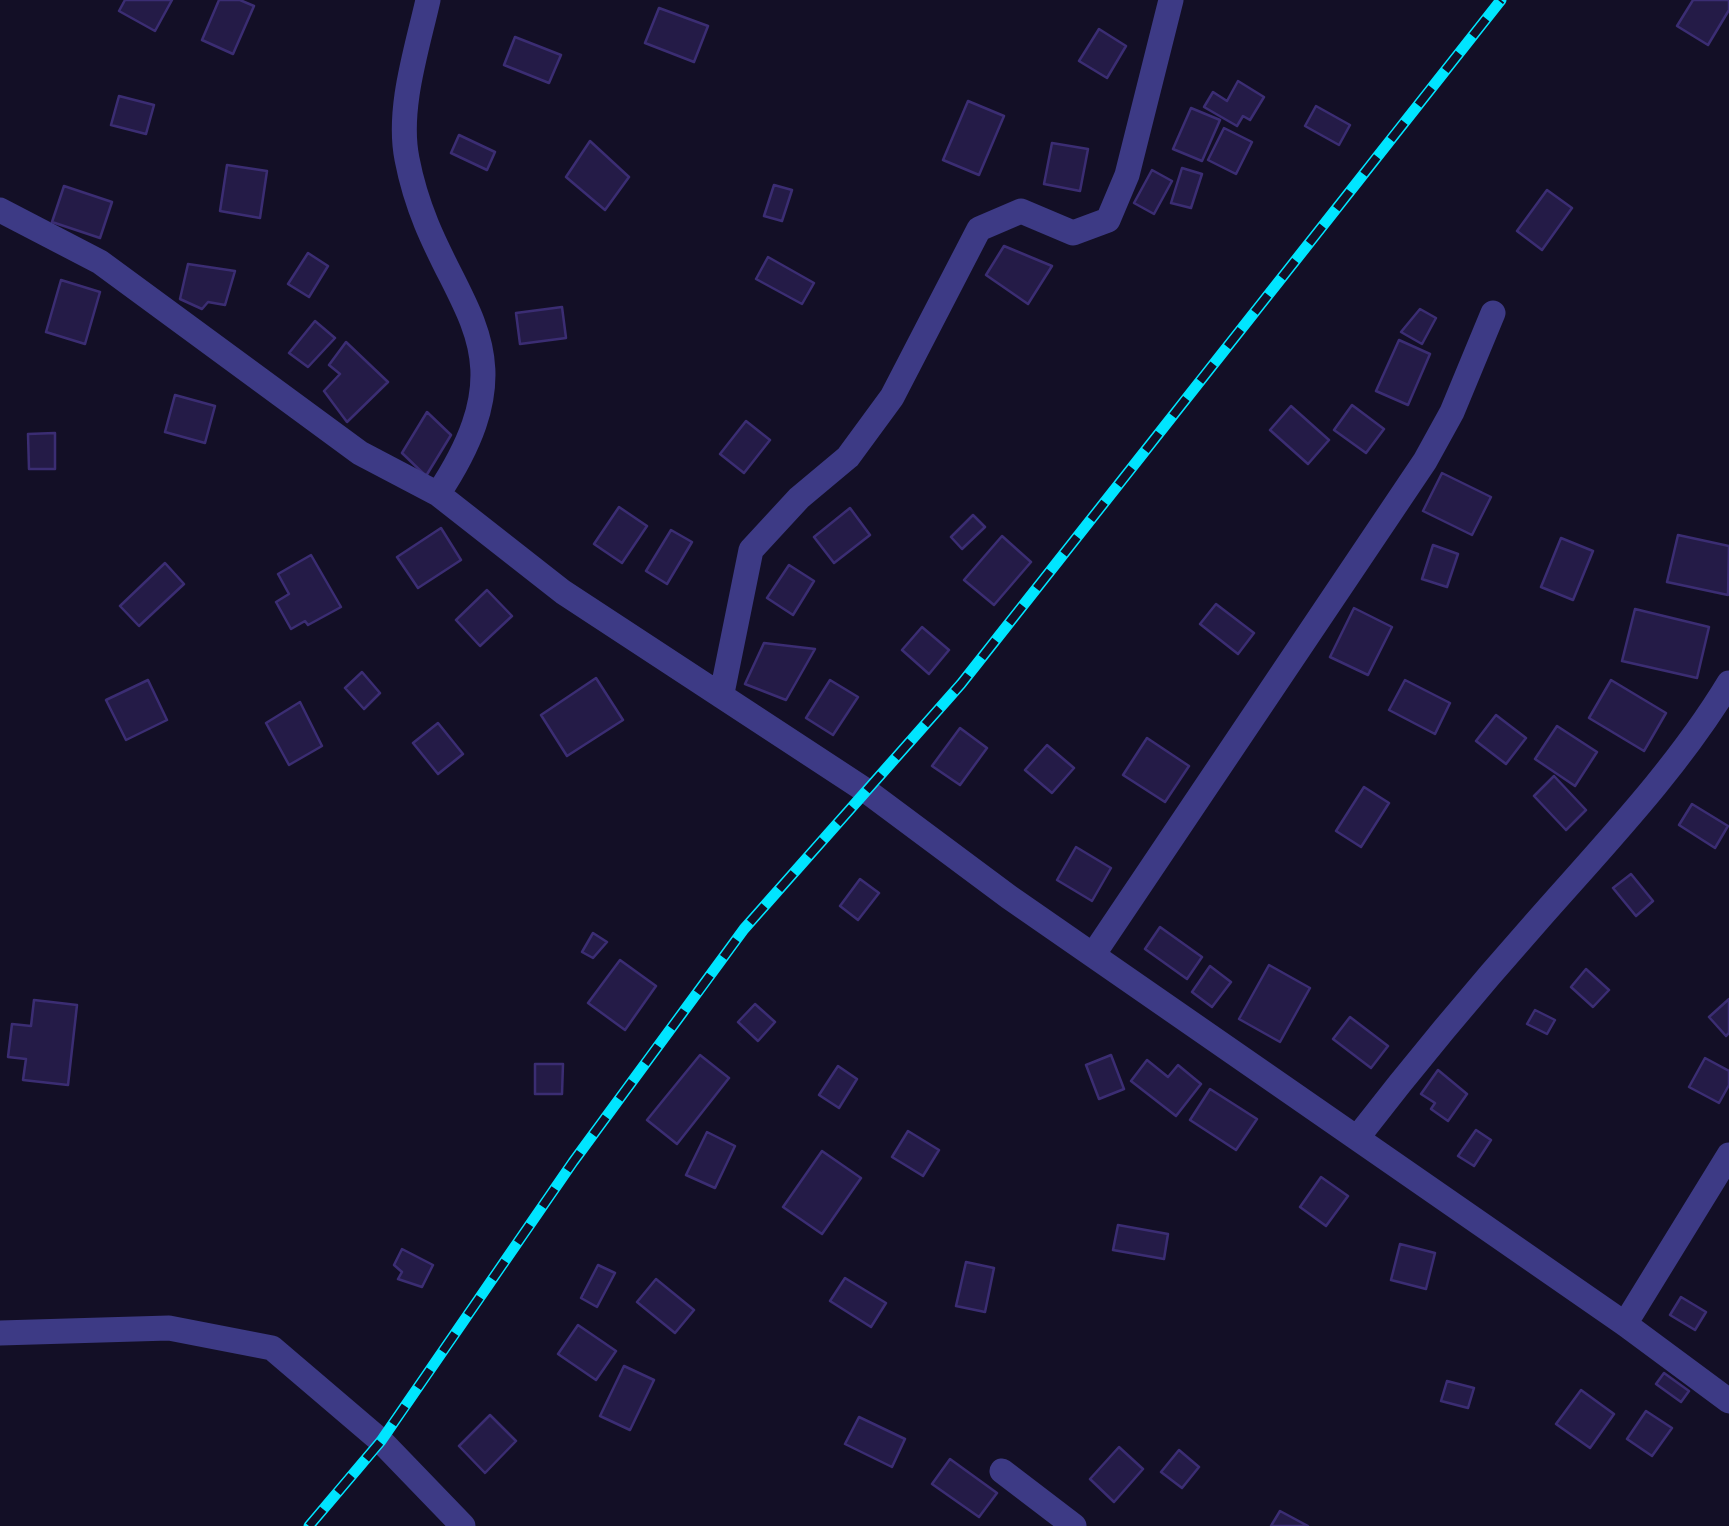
<!DOCTYPE html>
<html>
<head>
<meta charset="utf-8">
<style>
  body { margin:0 }
  canvas { display:block; background:#130f26 }
</style>
</head>
<body>
<canvas width="1729" height="1526"></canvas>
<script>
const g = document.querySelector('canvas').getContext('2d');
g.lineJoin = 'round';
function fill(path, color) { g.fillStyle = color; g.fill(path, 'evenodd'); }
function strokePath(path, color, width, dash) { g.strokeStyle = color; g.lineWidth = width; g.lineCap = dash ? 'butt' : 'round'; g.setLineDash(dash || []); g.stroke(path); }
const building = new Path2D(`
  M125 0H172L155 31 119 11Z
  M219 0H240L254 6 233 54 202 40Z
  M1693 0H1729V10L1708 45 1677 26Z
  M659 8 708 26 694 62 645 43Z
  M1099 29 1126 46 1107 78 1079 61Z
  M515 37 561 55 549 83 504 65Z
  M1238 81 1264 97 1250 120 1243 116 1237 126 1204 107 1213 92 1227 101Z
  M119 96 154 105 146 134 111 125Z
  M968 101 1004 116 979 175 943 160Z
  M1316 106 1350 125 1339 145 1305 126Z
  M1191 108 1220 120 1202 161 1173 149Z
  M1224 128 1252 142 1236 174 1208 160Z
  M459 135 495 152 487 170 451 153Z
  M590 141 629 177 605 210 566 177Z
  M1052 143 1088 149 1080 191 1044 184Z
  M227 165 267 171 260 218 220 211Z
  M1182 168 1202 174 1191 208 1171 203Z
  M1152 170 1172 181 1154 214 1134 203Z
  M774 185 792 190 782 221 764 216Z
  M64 186 112 202 100 238 52 222Z
  M1547 190 1572 208 1542 250 1517 231Z
  M1004 246 1052 266 1028 304 986 275Z
  M308 253 328 266 309 297 288 284Z
  M768 257 814 283 802 304 756 279Z
  M188 264 235 271 225 305 208 302 202 309 180 299Z
  M61 280 100 292 85 344 46 332Z
  M562 307 566 338 520 344 516 313Z
  M1420 309 1436 318 1422 344 1401 332Z
  M315 321 335 338 308 367 289 353Z
  M1399 340 1430 354 1408 405 1376 391Z
  M346 342 388 382 347 422 324 391 340 374 329 365Z
  M175 395 215 406 205 443 165 432Z
  M1352 405 1384 429 1366 453 1334 430Z
  M1291 406 1329 440 1308 464 1270 430Z
  M427 412 451 435 426 476 402 453Z
  M746 421 770 440 744 473 720 454Z
  M55 433V469H29L28 434Z
  M1442 473 1491 497 1472 535 1423 511Z
  M619 507 647 526 622 563 594 544Z
  M850 508 870 535 834 563 814 537Z
  M973 515 985 527 962 549 951 537Z
  M441 528 461 560 418 588 397 557Z
  M671 530 692 542 667 584 646 571Z
  M1678 535 1729 546 1728 595 1667 582Z
  M1002 536 1031 562 994 605 964 580Z
  M1561 538 1593 551 1573 600 1541 587Z
  M1433 545 1458 554 1447 587 1422 579Z
  M311 555 341 607 308 625 305 621 291 629 276 602 289 594 278 574Z
  M165 563 184 584 139 626 120 606Z
  M789 565 814 581 793 615 767 598Z
  M487 590 512 616 480 646 456 620Z
  M1216 604 1254 633 1238 654 1200 624Z
  M1354 608 1392 627 1368 675 1330 657Z
  M1635 609 1709 627 1697 678 1622 661Z
  M922 627 949 650 929 674 902 650Z
  M764 643 815 649 786 700 745 684Z
  M362 672 380 693 364 709 345 688Z
  M596 678 623 720 567 756 541 715Z
  M148 680 167 720 126 740 106 700Z
  M830 680 858 697 833 735 806 718Z
  M1405 680 1450 703 1435 734 1389 710Z
  M1611 680 1666 713 1644 751 1589 718Z
  M300 702 322 746 289 765 266 723Z
  M1496 715 1526 738 1506 764 1476 741Z
  M438 723 463 754 438 774 413 743Z
  M1557 726 1597 752 1575 786 1535 759Z
  M960 728 987 748 960 785 932 766Z
  M1147 738 1189 766 1165 802 1123 775Z
  M1047 745 1074 768 1052 793 1025 770Z
  M1554 776 1586 810 1566 830 1534 796Z
  M1364 787 1389 803 1361 847 1336 831Z
  M1692 804 1728 826 1715 848 1679 825Z
  M1076 847 1111 868 1092 901 1057 880Z
  M1631 874 1653 901 1636 916 1613 888Z
  M860 879 879 893 858 920 840 906Z
  M1160 927 1202 957 1187 979 1145 949Z
  M593 933 607 942 593 958 582 952Z
  M620 960 656 986 625 1030 588 1003Z
  M1269 965 1310 988 1280 1042 1239 1019Z
  M1210 966 1231 982 1212 1007 1192 992Z
  M1586 969 1609 990 1593 1007 1571 987Z
  M1729 999V1033L1726 1036 1709 1017Z
  M34 1000 77 1005 68 1085 23 1080 26 1059 8 1057 12 1024 31 1026Z
  M755 1004 775 1022 758 1041 738 1022Z
  M1535 1010 1555 1020 1547 1034 1527 1024Z
  M1350 1017 1388 1046 1371 1068 1333 1039Z
  M700 1055 729 1078 677 1144 647 1120Z
  M1111 1055 1124 1089 1099 1099 1086 1065Z
  M1705 1058 1729 1071V1085L1719 1103 1689 1087Z
  M1147 1060 1168 1077 1178 1065 1201 1084 1176 1116 1131 1081Z
  M535 1064H563L562 1094H535Z
  M838 1066 857 1079 839 1108 819 1095Z
  M1438 1070 1467 1094 1448 1121 1431 1109 1435 1103 1421 1094Z
  M1210 1089 1257 1119 1236 1150 1190 1120Z
  M1476 1130 1491 1140 1474 1166 1458 1156Z
  M908 1131 939 1150 923 1176 892 1157Z
  M707 1132 735 1146 715 1188 686 1175Z
  M822 1151 861 1178 822 1234 783 1207Z
  M1321 1177 1348 1196 1326 1226 1300 1207Z
  M1118 1225 1168 1234 1164 1259 1113 1250Z
  M1400 1244 1435 1253 1426 1289 1391 1280Z
  M402 1249 433 1265 422 1287 398 1279 402 1272 394 1265Z
  M966 1262 994 1268 985 1312 956 1306Z
  M598 1265 615 1273 597 1307 581 1298Z
  M845 1278 886 1303 871 1327 830 1301Z
  M656 1279 694 1310 675 1333 637 1302Z
  M1681 1297 1706 1312 1695 1330 1670 1315Z
  M578 1325 616 1351 596 1380 558 1354Z
  M624 1366 654 1380 630 1430 600 1416Z
  M1664 1373 1689 1391 1681 1402 1656 1384Z
  M1447 1381 1474 1388 1468 1408 1441 1401Z
  M1581 1390 1614 1414 1590 1448 1556 1424Z
  M1646 1411 1672 1428 1652 1456 1627 1439Z
  M490 1415 516 1441 485 1473 459 1446Z
  M859 1417 905 1439 892 1467 845 1444Z
  M1119 1447 1143 1469 1114 1502 1090 1479Z
  M1179 1450 1199 1467 1182 1488 1161 1472Z
  M950 1459 997 1493 979 1517 932 1484Z
  M1280 1511 1308 1526H1271Z`);
const minor = new Path2D(`
  M428 0C417 49 397 109 407 159 435 305 543 336 438 494
  M0 210 100 262 360 453 438 494 563 592 868 792 1009 897 1625 1324 1729 1401
  M722 693 751 550 799 498 848 457 892 397 979 229 1021 211 1073 233 1108 220 1127 175 1171 0
  M1093 955 1425 461 1452 412 1493 313
  M1357 1138C1415 1063 1475 991 1538 920 1604 845 1677 769 1729 683
  M1625 1324 1729 1155
  M0 1333 169 1328 272 1348 381 1441 463 1526
  M1002 1471 1074 1526`);
const rail = new Path2D(`
  M309 1526 381 1441 573 1162 744 929 961 684 1501 0`);
fill(building, '#241b47');
strokePath(building, '#3b2d73', 2.5);
strokePath(minor, '#3d3a85', 25);
strokePath(rail, '#00e5ff', 11);
strokePath(rail, '#130f26', 8, [22]);
</script>
</body>
</html>
